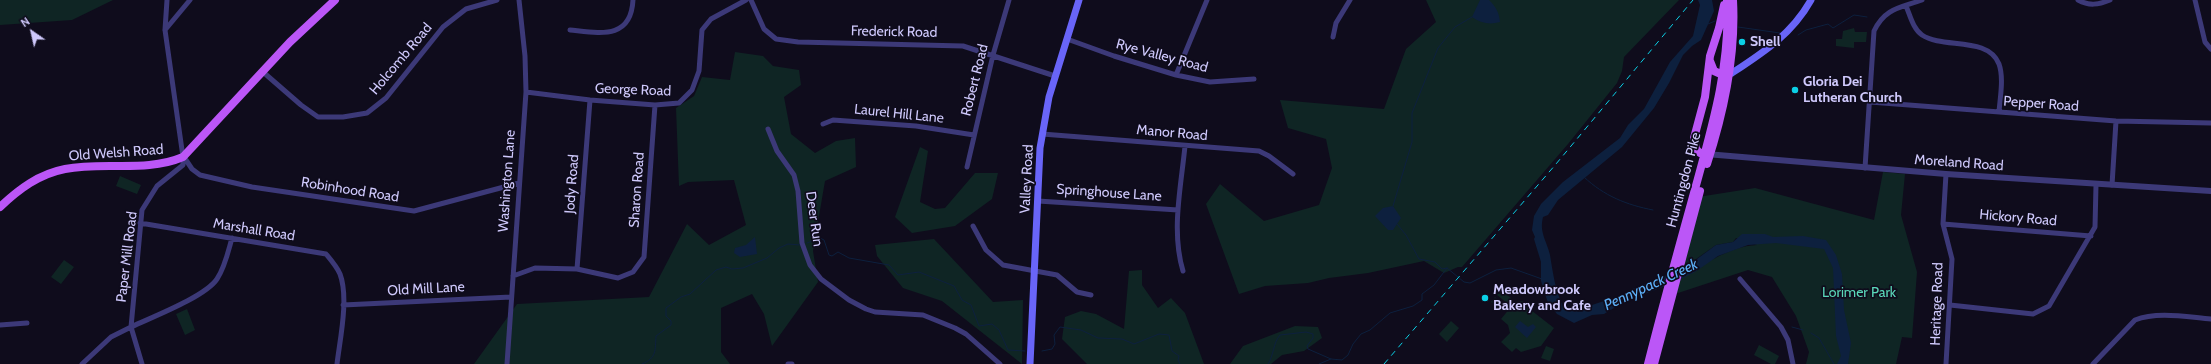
<!DOCTYPE html>
<html>
<head>
<meta charset="utf-8">
<style>
  body { margin:0 }
  #map { position:relative; width:2211px; height:364px; overflow:hidden; background:#0f0c1c; font-family:Cabin,sans-serif }
  canvas { display:block }
  .north { position:absolute; left:12px; top:12px; width:40px; height:40px; -webkit-text-stroke:3px #0f0c1c; paint-order:stroke; rotate:326deg; font-size:11px; font-weight:700; line-height:16px; text-align:center; color:#cfc9fc }
  .north::after { content:''; display:block; margin:auto; width:14px; height:18px; background:#cfc9fc; clip-path:polygon(50% 0,100% 100%,50% 72%,0 100%) }
</style>
</head>
<body>
<div id="map">
<canvas width="2211" height="364"></canvas>
<div class="north">N</div>
</div>
<script>
const g = document.querySelector('canvas').getContext('2d');
g.lineJoin = 'round';
function fill(path, color) { g.fillStyle = color; g.fill(path, 'evenodd'); }
function strokePath(path, color, width, dash) { g.strokeStyle = color; g.lineWidth = width; g.lineCap = dash ? 'butt' : 'round'; g.setLineDash(dash || []); g.stroke(path); }
function write(font, color, halo, rows, align = 'center') {
  g.font = font + ' Cabin,sans-serif'; g.lineWidth = 3.5; g.setLineDash([]); g.textBaseline = 'middle'; g.strokeStyle = halo; g.fillStyle = color; for (const [text, x, y, turn = 0] of rows) {
    g.save(); g.translate(x, y); g.rotate((+turn || 0) * Math.PI / 180); g.textAlign = isNaN(turn) ? turn : align; if (halo) g.strokeText(text, 0, 0); g.fillText(text, 0, 0); g.restore();
  }
}
const green = new Path2D(`
  M0 0H113L72 20 0 25Z
  M1426 0H1679L1624 57 1622 71 1617 83 1568 144 1462 267H1458L1444 273 1424 261 1368 273 1329 278 1308 283 1265 286 1239 294 1206 204 1220 184 1264 221 1319 205 1332 168 1326 139 1288 128 1280 100 1384 109 1406 49 1436 22Z
  M1854 28 1855 32H1867L1866 42H1854V48L1836 46V39H1842L1843 31Z
  M735 52 763 56 773 66 799 70 801 85 784 97 791 134 815 153 836 141 855 138 856 167 825 181 813 251 818 282 772 346 764 314 752 294 721 308V352L730 364H474L517 304 649 297 687 224 709 245 746 225 734 180 688 182 679 186 676 108 694 96 702 77 730 80Z
  M920 147 928 151 920 202 935 209 945 208 975 173H998L992 199 955 226 912 233 895 217Z
  M1883 172 1905 174 1901 215 1917 272 1912 338 1902 337 1896 364H1806L1809 352 1796 316 1772 277 1748 270 1672 295 1676 281C1701 267 1728 246 1757 245L1736 238 1733 242 1716 245 1679 271 1698 197 1755 188 1874 220Z
  M120 176 141 185 137 194 116 186Z
  M934 239 993 302 1023 300 1022 364 942 301 903 288 877 256 875 245Z
  M64 260 74 267 61 284 51 277Z
  M1142 270V285L1158 308 1171 298 1185 313 1204 364H1087L1062 339 1065 317 1081 311 1096 314 1124 329 1129 271Z
  M1501 290 1512 299 1508 304 1497 295Z
  M1495 297 1506 306 1502 311 1491 302Z
  M1523 301 1527 307 1554 328 1541 346 1521 352 1516 348 1512 352 1501 342 1510 333 1508 325 1501 319 1515 302Z
  M187 309 195 330 185 335 176 314Z
  M1451 321 1459 328 1447 342 1439 334Z
  M1295 326 1318 327 1322 338 1304 351 1282 355 1271 364H1230L1243 346Z
  M1759 345 1779 356 1775 364H1771L1754 355Z
  M1546 346 1554 349 1550 361 1541 358Z`);
const water = new Path2D(`
  M1480 0H1489C1496 7 1499 12 1500 22 1490 25 1480 23 1472 17Z
  M1698 0H1712L1714 11 1701 40 1692 46 1683 55 1669 83 1654 108 1622 147 1558 200 1548 215 1543 217C1539 233 1547 241 1550 255 1553 273 1555 290 1563 306L1577 310 1625 294 1630 290 1686 267 1716 245 1733 242 1742 234H1765L1773 237 1803 236 1826 240 1836 255 1842 274 1844 310 1851 343 1848 364H1837L1841 356 1836 336 1833 268 1824 249 1776 243 1748 245 1718 256 1695 272 1673 283 1622 303 1604 314 1592 315 1574 323 1557 314 1548 303 1541 281V262L1534 239 1535 237 1532 230 1534 216 1541 204 1563 182 1620 138 1628 125 1644 109 1670 62 1693 36 1700 5Z
  M1393 206 1401 218 1393 230H1388L1375 216 1383 208Z
  M755 237 757 254 740 257 734 253 735 248 746 245Z
  M1520 321 1528 327 1533 324 1536 327 1527 338 1515 327Z`);
const stream = new Path2D(`
  M1708 24 1715 21
  M1738 27 1780 33
  M1798 35 1806 30 1828 24 1833 28 1854 15 1867 17
  M1584 177C1604 196 1627 205 1653 210
  M1393 206 1412 142V113L1438 48 1455 27 1472 17
  M1397 224 1406 235 1419 259 1435 262 1442 269 1447 268
  M807 243 820 238 824 240 829 255 832 256 838 252 849 258 889 265 898 275 919 272 954 286 962 300 971 305 979 326 992 324 999 330 1008 350 1025 351
  M1447 268 1464 282 1470 283 1496 270 1511 268 1542 279
  M1792 327 1803 330
  M1811 333 1819 338 1834 364
  M1042 351 1052 349 1055 344 1054 335 1060 327 1081 330 1098 338 1122 339 1134 344 1159 334 1169 335 1172 351 1179 356 1178 360 1180 364
  M642 364C657 358 655 350 656 336L671 325V321L666 316V308L681 297 690 294 716 270 726 267 732 269 743 268 767 258 779 248 788 244 800 245
  M1268 364C1274 355 1273 343 1280 335L1306 332 1313 334V338L1307 346 1308 349 1331 359 1342 360 1348 355 1353 344 1361 334 1370 330 1390 313 1413 306 1422 300V294L1434 285 1447 268
  M1319 364 1331 359`);
const minor = new Path2D(`
  M751 0 764 29 776 39 798 42 963 46 1055 76
  M2078 0C2089 6 2098 5 2110 0
  M2195 0 2205 42 2211 49
  M1906 6C1910 15 1913 29 1922 35 1943 49 1988 36 1999 64 2004 78 2000 98 1999 112
  M165 30 190 0
  M570 30C600 33 631 40 633 0
  M1333 37 1336 23 1350 0
  M1067 39 1114 56 1176 75 1210 82 1254 79
  M263 72 301 105 318 117H343L367 113 386 98 443 27 466 9 497 0
  M1176 75 1207 0
  M526 92 590 100 655 105 679 103 692 90 699 71 702 30 711 19 746 0
  M1870 102 2116 121 2211 123
  M823 124 833 120 916 126 974 135
  M768 129 777 151 794 175 798 191 802 243 810 265 821 279 849 300 866 309 875 312 923 315 955 328 966 334 1000 364
  M1042 134 1259 151 1269 156 1293 174
  M184 157 192 169 200 175 252 187 414 211 519 183
  M967 167 993 55 1009 0
  M1865 168 1874 31C1885 8 1900 8 1922 0
  M1946 174 1943 224 1952 259 1946 364
  M2112 185 2116 121
  M1038 201 1178 210
  M140 223 326 254C331 260 337 267 340 274 349 298 340 339 337 364
  M1943 224 2091 236
  M973 226 986 250 1003 265 1057 275 1077 292 1091 295
  M577 269 590 100
  M1183 271C1171 231 1181 187 1185 146
  M513 276 535 268 577 269 618 278 633 272 644 257 655 105
  M1740 279 1781 327 1788 340 1793 364
  M343 305 511 297
  M1950 305 2033 314 2049 306 2095 227 2096 185
  M0 325 27 323
  M82 364 111 337 131 327 142 210 157 186 183 165V157L165 30 167 0
  M142 364 131 327C152 317 205 297 217 279 225 267 228 252 232 238
  M507 364 526 92 525 56 519 0
  M788 364H792
  M2093 364 2135 320C2157 311 2187 317 2211 319`);
const tertiary = new Path2D(`
  M1706 154 1946 174 2211 191`);
const secondary = new Path2D(`
  M1724 75 1732 73C1764 52 1792 34 1811 0
  M1030 364 1040 148 1049 97 1079 0`);
const primary = new Path2D(`
  M1710 61 1714 71 1723 75
  M1705 154 1700 153 1696 149 1694 138 1705 97 1710 56 1719 28 1724 5
  M1707 164C1724 112 1736 55 1733 0
  M0 207C19 189 39 174 65 169 105 161 145 173 183 157L290 42 335 0
  M1648 364C1662 309 1677 254 1692 200 1710 134 1731 68 1727 0
  M1654 364 1700 191`);
const rail = new Path2D(`
  M1384 364 1556 164 1693 0`);
const markers = [
  [1742,42,4,"#0bd0e6"],
  [1795,90,4,"#0bd0e6"],
  [1485,298,4,"#0bd0e6"]
];
const streetNames = [
  ["Frederick Road",894,32,1],
  ["Rye Valley Road",1162,56,15],
  ["Holcomb Road",401,59,-50],
  ["Robert Road",975,80,-76],
  ["George Road",633,90,2],
  ["Pepper Road",2041,104,4],
  ["Laurel Hill Lane",899,114,6],
  ["Manor Road",1172,133,5],
  ["Old Welsh Road",116,153,-4],
  ["Moreland Road",1959,163,4],
  ["Valley Road",1027,179,-87],
  ["Huntingdon Pike",1684,180,-75],
  ["Washington Lane",507,181,-86],
  ["Jody Road",572,184,-86],
  ["Robinhood Road",350,190,9],
  ["Sharon Road",637,190,-86],
  ["Springhouse Lane",1109,193,4],
  ["Hickory Road",2018,218,5],
  ["Deer Run",814,219,82],
  ["Marshall Road",254,230,9],
  ["Paper Mill Road",127,257,-83],
  ["Old Mill Lane",426,289,-3],
  ["Heritage Road",1937,304,-88]
];
const poiNames = [
  ["Shell",1750,42],
  ["Gloria Dei",1803,82],
  ["Lutheran Church",1803,98],
  ["Meadowbrook",1493,290],
  ["Bakery and Cafe",1493,306]
];
const parkNames = [
  ["Lorimer Park",1859,293]
];
const waterNames = [
  ["Pennypack Creek",1651,285,-25]
];
fill(green, '#0f2524');
fill(water, '#0d203e');
strokePath(stream, '#0d203e', 1);
strokePath(minor, '#3c3978', 5);
strokePath(tertiary, '#3c3978', 6);
strokePath(secondary, '#6965f8', 7);
strokePath(primary, '#bb56f7', 8);
strokePath(rail, '#0bd0e6', 1, [6, 5]);
for (const [x, y, r, color] of markers) { const dot = new Path2D(); dot.arc(x, y, r, 0, 2 * Math.PI); g.fillStyle = color; g.fill(dot); strokePath(dot, '#0f0c1c', 1.5); }
write('14px', '#cfc9fc', '#0f0c1c', streetNames);
write('bold 14px', '#cfc9fc', '#0f0c1c', poiNames, 'left');
write('14px', '#5ad7b9', '#0f0c1c', parkNames);
write('italic 15px', '#5caff7', '#0f0c1c', waterNames);
</script>
</body>
</html>
